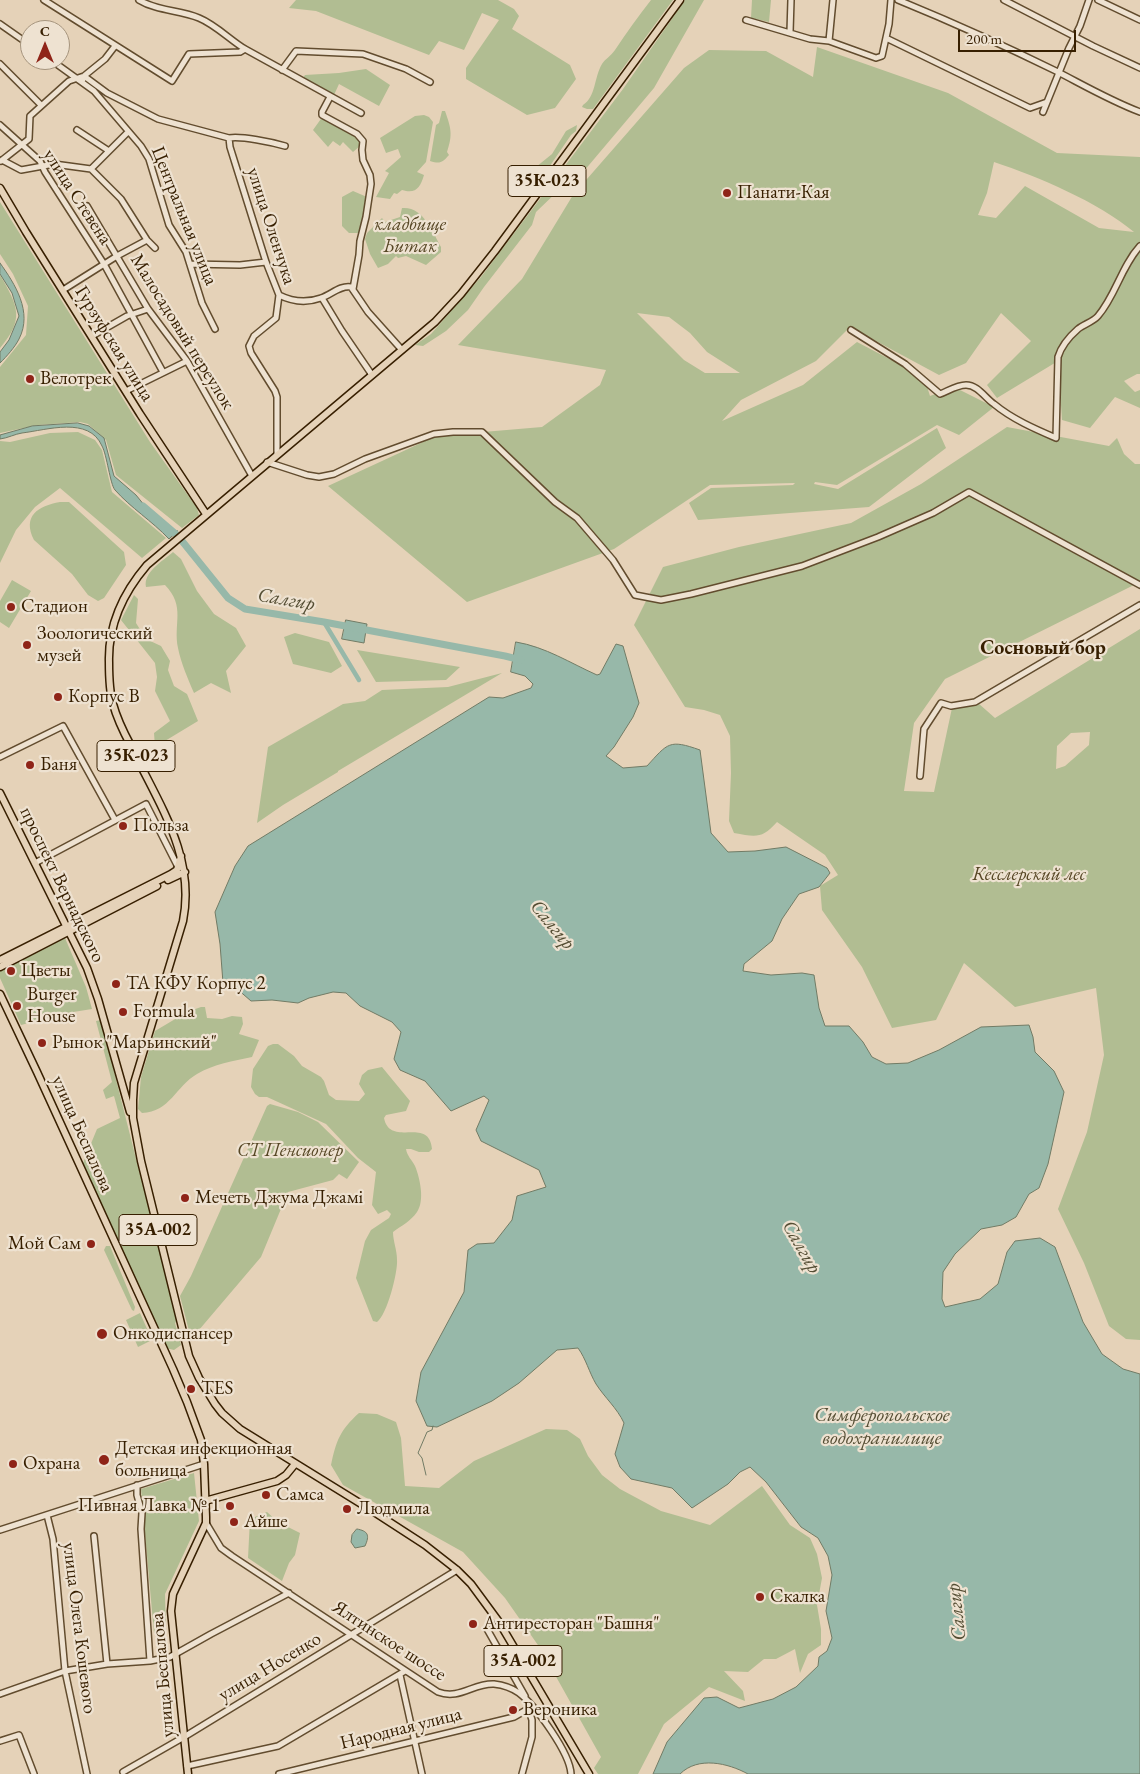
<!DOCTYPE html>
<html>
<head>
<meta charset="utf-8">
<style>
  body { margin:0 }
  #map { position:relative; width:1140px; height:1774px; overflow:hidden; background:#e5d2b8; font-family:"EB Garamond",serif }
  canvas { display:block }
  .north { position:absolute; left:20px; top:20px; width:50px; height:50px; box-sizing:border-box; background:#eee2d1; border:1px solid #a5947d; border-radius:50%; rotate:0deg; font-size:14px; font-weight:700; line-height:20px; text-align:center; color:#371f00 }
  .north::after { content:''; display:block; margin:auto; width:18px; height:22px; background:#8f2418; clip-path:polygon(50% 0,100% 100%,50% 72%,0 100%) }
  .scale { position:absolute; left:958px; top:30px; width:118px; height:22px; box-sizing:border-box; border:2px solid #371f00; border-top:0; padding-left:6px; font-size:15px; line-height:18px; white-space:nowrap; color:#371f00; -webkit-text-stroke:4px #eee2d1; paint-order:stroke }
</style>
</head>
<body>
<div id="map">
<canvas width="1140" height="1774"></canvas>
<div class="north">С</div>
<div class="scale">200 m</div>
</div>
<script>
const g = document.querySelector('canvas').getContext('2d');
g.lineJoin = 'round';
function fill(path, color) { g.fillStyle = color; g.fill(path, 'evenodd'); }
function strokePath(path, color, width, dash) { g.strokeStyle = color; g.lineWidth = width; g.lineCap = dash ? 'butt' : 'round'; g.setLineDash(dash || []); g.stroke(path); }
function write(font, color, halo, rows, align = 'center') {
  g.font = font + ' "EB Garamond",serif'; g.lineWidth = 4.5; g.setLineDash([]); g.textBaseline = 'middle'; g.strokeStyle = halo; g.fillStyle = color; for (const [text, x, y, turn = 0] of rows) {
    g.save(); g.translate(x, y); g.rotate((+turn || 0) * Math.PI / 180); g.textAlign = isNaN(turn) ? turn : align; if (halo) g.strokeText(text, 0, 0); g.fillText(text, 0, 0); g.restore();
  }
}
const green = new Path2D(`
  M296 0H498L514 9 519 16 512 29 570 65 576 79 555 108 527 115 466 79V68L499 20 482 13 464 50 439 41 429 55 316 11 289 8Z
  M651 0H673L593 109H587L582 107 583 105C596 97 594 77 602 64 605 59 611 56 615 50 626 33 638 17 651 0Z
  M685 0H704L654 88 573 184 561 188 536 212 532 225 484 287 468 310 446 331 423 346 415 345 431 334 481 277 623 89Z
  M752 0H771L769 22 751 18Z
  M817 47 948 93 1057 153 1140 157V374H1137L1124 381 1135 392 1140 390V408L1115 397 1090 428 1062 420 1058 361 997 398 987 385 1031 341 1001 313 966 363 939 375 850 327 816 361 741 400 722 421 803 385 857 342 924 377 930 396 954 387 994 407 959 435 937 425 837 485 815 482 814 484 838 489 937 428 946 448 869 507 698 520 689 503 711 488 793 485 795 483 710 485 614 549 467 602 328 486 436 436 542 427 600 385 606 370 458 345 522 279 573 195 684 68 709 50 766 51 813 77ZM994 162C1039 177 1098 202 1134 232L1099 228 1025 186 996 218 978 215 987 193ZM637 313 669 317 690 333 707 352 740 373H705L684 360Z
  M366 69 390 85 379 106 339 84 334 95 303 78 305 75 339 73Z
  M442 111H445C451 128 453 134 447 152L449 155C442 163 440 164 430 161L436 125 439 123Z
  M424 115 429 117 433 122 426 162 417 172 424 175C420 188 416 194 402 190L397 194 394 193 390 199 376 197 389 173 385 171 401 157 398 149 386 153 380 138 415 116Z
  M323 116 355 135 361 141 359 143 360 146 353 152 343 142 340 146 333 141 328 147 313 130Z
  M577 125 576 131 571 135 541 179 531 176 536 167 552 154 566 131Z
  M353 191 367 197 363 225 360 233H349L342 226V197Z
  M0 202 150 442 197 508 199 515 182 528 116 475 106 440 88 424 80 422 38 425 0 433V367L26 335 28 306 13 274 0 254Z
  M402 208C423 206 432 231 441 247V252L426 265 406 256 398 258 396 256 388 264 378 268 370 254 365 239 367 233 382 218 385 222 400 217Z
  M0 275C18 306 25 319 0 348Z
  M1007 427 1109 446 1117 438 1124 454 1135 464H1140V582L945 679 914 723 904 791 934 792 952 708 978 703 995 718 1140 629V1340L1126 1339 1109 1326 1084 1263 1058 1209 1087 1132 1104 1055 1096 988 1015 1007 964 963 936 1020 892 1028 862 967 822 910 820 886 838 875 825 855 777 822C762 839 756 837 734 833L729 821 731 773 730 736 720 715 704 710 685 707 634 625 663 567 739 547 851 523 921 484ZM1090 732 1089 745 1065 766 1056 769 1057 746 1071 733Z
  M78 432 95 440 102 450 112 492 166 538 142 558 60 488 35 507 16 530 0 563V441L10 442 50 433Z
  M60 502H69L124 552 126 565 104 598 98 601 88 595 72 574 34 540C22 516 38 506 60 502Z
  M173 552 181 559 197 591 214 614 236 628 246 646 226 671 231 693 211 683 194 693C188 679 181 663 178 648 173 623 186 607 165 585L146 587C143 572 163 561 173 552Z
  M12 580 31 591 9 628 0 622V601Z
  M134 595 138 599 136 623 146 639 161 646 170 661 168 670 174 686 187 694 198 721 155 747 154 733 170 721 155 691 157 677 155 663 121 620Z
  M295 633 329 642 342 666 331 673 293 664 284 637Z
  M357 650 460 667 446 680 376 682Z
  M502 673 338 771V772L283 805 257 823 268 747 343 704 365 701 382 690 448 687Z
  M65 938 86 987 92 1009 67 1013 21 1025 0 978V971Z
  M201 1007H205L207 1018 222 1019 232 1016 242 1017 243 1024 239 1034 259 1040 252 1057C233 1061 214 1064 197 1074 176 1086 170 1112 142 1113L138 1109 141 1077 155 1031 187 1012Z
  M101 1020 177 1321 175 1323 181 1345 174 1350 166 1348 83 1163 97 1129 120 1118 114 1096 106 1099 103 1090 112 1082 96 1021Z
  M273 1044H278L294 1056 302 1066 321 1077 324 1081 329 1095 336 1100 359 1101 365 1094 359 1084 362 1075 368 1070 382 1067 410 1101 406 1111 386 1115 384 1118C390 1148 429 1116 432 1149L429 1152H419L411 1149H406C407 1156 412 1160 415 1166 420 1178 425 1201 417 1212 411 1221 401 1226 393 1232 393 1241 397 1250 397 1260 398 1272 387 1315 377 1322L373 1321 356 1278 365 1241 371 1230 389 1218 391 1214 387 1210 378 1214 372 1205 376 1172 358 1158 326 1124 278 1102 267 1097H259L255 1094 251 1087 253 1069 268 1046Z
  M270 1104 298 1112 318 1122 359 1162 347 1179 339 1174 333 1180 288 1192 261 1257 193 1337 189 1331 180 1296 191 1276 267 1106Z
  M106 1246H110L135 1307 134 1311 132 1310 104 1250Z
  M140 1313 152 1340 138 1347 126 1320Z
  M359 1413 377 1414 396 1422 401 1438 405 1486 439 1488 474 1461 546 1429 567 1430 580 1439 588 1456 602 1475 620 1489 661 1511 710 1525 762 1486 790 1525 810 1538 817 1554 822 1578 817 1605 821 1629V1645L808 1654 800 1673 795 1649 776 1659H764L748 1672 724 1671 743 1691 745 1701 709 1687 664 1724 638 1774H598L594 1768 601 1757 540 1648 505 1598 463 1552 343 1485 331 1465C336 1441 340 1430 359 1413Z
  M194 1473 199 1521 165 1594 166 1632 154 1633 141 1489Z
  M267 1512 278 1522 300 1533 295 1555 289 1563 282 1581 248 1558 250 1519Z`);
const water = new Path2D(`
  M0 263C15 284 33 312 19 339 15 347 7 356 0 363V352L9 340 19 316 12 293 0 274Z
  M78 423 89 426 104 438 114 476 136 495 158 522 170 530 178 531 169 539C152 521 131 508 115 490 110 484 107 455 102 446 89 416 47 430 22 433 15 434 8 438 0 439V435L32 426Z
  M346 620 367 624 364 643 342 639Z
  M516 642C546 647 570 663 597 675L600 674 616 644 623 646 639 703 633 717 614 747 606 756 623 768 647 766C668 743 669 739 700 750L711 833 728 852 755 851 786 847 827 868 830 873 819 887 799 894 782 919 772 941 744 964 743 971 771 975 802 973 814 975 819 1008 825 1026H849L863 1042 872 1057 886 1064 908 1063 939 1050 981 1027 1029 1025 1033 1037 1035 1052 1054 1071 1064 1092 1048 1164 1039 1188 1029 1194 1016 1217 1002 1225 981 1229 955 1254 943 1272 942 1299 945 1307 980 1299 998 1284 1007 1252 1015 1241 1040 1238 1055 1247 1083 1322 1102 1354 1123 1369 1140 1374V1774H748C728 1763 698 1756 680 1774H653L667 1742 704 1698 717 1697 739 1708 773 1699 796 1687 818 1666 819 1657 827 1651 832 1638 826 1611 832 1575 828 1556 818 1538 801 1527 766 1482 750 1467 740 1472 728 1484 692 1508 672 1488 631 1479 620 1467 615 1454 624 1423C617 1408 605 1398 596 1384 589 1372 586 1359 578 1348L557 1350 519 1383 492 1401 437 1427 427 1426 416 1401 421 1372 464 1292 468 1250 477 1244 494 1243 512 1220 517 1196 546 1187 539 1170 481 1141 476 1130 489 1100 484 1096 451 1111 425 1081 400 1070 394 1059 401 1032 392 1022 360 1006 346 993 333 992 309 998 298 1003 272 1000 251 1001 236 988 223 983 220 944 215 912 235 866 248 846 489 697 503 698 531 688 533 684 525 676 511 672Z
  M357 1529C368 1531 370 1535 365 1546L355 1548 351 1542 352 1535Z`);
const stream = new Path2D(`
  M426 1475 422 1458 418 1453 427 1432 432 1430 433 1426`);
const canal = new Path2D(`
  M324 622 359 680`);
const river = new Path2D(`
  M143 506 178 536 228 598 245 609 324 622 505 656 521 660`);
const minor = new Path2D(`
  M44 0 172 81 189 54 240 52 245 49 361 113
  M139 0C157 11 180 10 199 18 216 25 230 40 245 49
  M898 0C952 22 1005 46 1058 72 1085 86 1111 101 1140 112
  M1004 0 1093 46 1140 68
  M1098 0 1140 20
  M746 20 810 39 829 41 876 58 882 56 889 24 891 0
  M0 24 30 45
  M790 32 791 0
  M886 38 1030 108 1047 102
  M829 41 833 0
  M51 60 94 91 141 146 149 159 169 225 186 252 202 303 215 329
  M0 64 41 105
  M282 70 296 51 363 54 406 69 430 82
  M82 82 84 76 107 93 158 119 229 138C242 136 271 142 285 146
  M330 97 322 112V115L357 134 363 141 362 150 363 160 370 175 371 184 366 217 360 241 359 255 353 289
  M1043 112 1069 48 1080 26 1089 0
  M0 125 40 161 45 172 104 264 163 372
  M77 130 109 151 128 132
  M229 138 230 147 266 262 279 295 276 318 254 336 249 346 251 353 275 391 277 397V454
  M2 160 21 170 54 164 91 169 121 199 147 240 155 248
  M1 161 29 139 30 116 69 81 84 76 105 59 115 46
  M91 169 109 151
  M87 206 148 309 187 361 252 476
  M190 264 240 265 266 262
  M63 290 117 256 147 240
  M279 295C293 302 307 303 321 298 331 295 340 285 351 287L368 312 402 350
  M322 298 342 331 372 375
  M851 330 905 364 940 394C948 391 957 385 966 385 978 385 985 398 994 404 1012 419 1035 429 1056 438L1058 357C1061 347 1070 336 1078 329 1084 324 1093 322 1098 316 1116 295 1121 267 1140 246
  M92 336 127 316 148 309
  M126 391 187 361
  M267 462 307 475 319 477 334 474 365 459 434 434 453 432H482L555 502 577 518 613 560 635 595 661 600 691 594 802 566 878 537 933 513 969 492 1140 585
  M0 757 63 726 115 820
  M920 776 924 729 941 703 951 706 975 702 1140 605
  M35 863 146 804 178 867
  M137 1485V1495L142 1513 141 1529 150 1661
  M47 1515 53 1539 65 1671 87 1774
  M206 1523 221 1548 232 1556 438 1692C460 1700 473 1683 494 1684 503 1685 512 1688 519 1693 536 1706 570 1753 571 1774
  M0 1530 204 1464
  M94 1536 107 1664
  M487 1629 525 1696
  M400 1675 422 1774
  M0 1694 65 1671 107 1664 150 1661 170 1657 211 1634 289 1593
  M0 1741 19 1735 34 1774
  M187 1766 278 1746 405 1671
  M123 1772 184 1737 457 1570
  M279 1774 514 1717 528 1709
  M522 1774 532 1737V1720L528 1707`);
const major = new Path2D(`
  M0 188 26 232 140 414 206 514
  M0 793 87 968 98 999 130 1112
  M168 880 185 872
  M0 960 171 874 177 870 181 856
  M0 967 157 886
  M0 994 37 1072 173 1369 187 1402 201 1440 204 1464 206 1517V1523L173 1594 171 1611 188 1774
  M205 1501 277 1481 286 1475 295 1464
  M589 1774 499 1622 471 1584 457 1570 425 1545 371 1510 240 1429 222 1413 215 1404 199 1378 189 1356 141 1161 133 1118V1100L134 1083 183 921C196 856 158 803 131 746 124 733 117 719 113 704 109 690 109 676 109 662 108 625 123 593 147 565L435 322 461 294 495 251 680 0`);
const markers = [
  [727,193,5,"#8f2418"],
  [30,379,5,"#8f2418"],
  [11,607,5,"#8f2418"],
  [27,645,5,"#8f2418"],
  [58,697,5,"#8f2418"],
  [30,765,5,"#8f2418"],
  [123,826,5,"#8f2418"],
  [11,971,5,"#8f2418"],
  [116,984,5,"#8f2418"],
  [17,1006,5,"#8f2418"],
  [123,1012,5,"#8f2418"],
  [42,1043,5,"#8f2418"],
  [185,1198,5,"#8f2418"],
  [91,1244,5,"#8f2418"],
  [102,1334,6,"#8f2418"],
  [191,1389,5,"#8f2418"],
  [104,1460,6,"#8f2418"],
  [13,1464,5,"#8f2418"],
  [266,1495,5,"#8f2418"],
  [230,1506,5,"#8f2418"],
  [347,1509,5,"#8f2418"],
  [234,1522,5,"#8f2418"],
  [760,1597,5,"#8f2418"],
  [473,1624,5,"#8f2418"],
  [513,1710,5,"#8f2418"]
];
const shields = [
  [547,181,78],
  [136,756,78],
  [158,1230,78],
  [523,1661,78]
];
const shieldNames = [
  ["35К-023",547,181],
  ["35К-023",136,756],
  ["35А-002",158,1230],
  ["35А-002",523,1661]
];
const poiNames = [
  ["Панати-Кая",737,193],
  ["Велотрек",40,379],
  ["Стадион",21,607],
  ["Зоологический",37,634],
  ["музей",37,656],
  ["Корпус В",68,697],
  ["Баня",40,765],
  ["Польза",133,826],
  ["Цветы",21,971],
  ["ТА КФУ Корпус 2",126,984],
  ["Burger",27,995],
  ["House",27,1017],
  ["Formula",133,1012],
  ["Рынок \"Марьинский\"",52,1043],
  ["Мечеть Джума Джамі",195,1198],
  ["Мой Сам",81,1244,"right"],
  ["Онкодиспансер",113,1334],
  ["TES",201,1389],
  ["Детская инфекционная",115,1449],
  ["больница",115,1471],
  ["Охрана",23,1464],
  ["Самса",276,1495],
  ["Пивная Лавка № 1",220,1506,"right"],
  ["Людмила",357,1509],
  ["Айше",244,1522],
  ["Скалка",770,1597],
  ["Антиресторан \"Башня\"",483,1624],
  ["Вероника",523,1710]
];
const streetNames = [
  ["улица Стевена",77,197,57],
  ["Центральная улица",184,216,68],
  ["улица Оленчука",271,226,72],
  ["Малосадовый переулок",182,332,58],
  ["Гурзуфская улица",114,344,58],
  ["проспект Вернадского",62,885,64],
  ["улица Беспалова",82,1134,66],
  ["улица Олега Кошевого",79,1628,83],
  ["Ялтинское шоссе",389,1641,33],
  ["улица Носенко",270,1667,-31],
  ["улица Беспалова",163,1675,-95],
  ["Народная улица",401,1729,-14]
];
const parkNames = [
  ["кладбище",410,225],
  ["Битак",410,247],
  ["Кесслерский лес",1029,875],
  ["СТ Пенсионер",290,1151]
];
const waterNames = [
  ["Салгир",286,600,10],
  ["Салгир",552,925,50],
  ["Салгир",801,1247,60],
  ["Симферопольское",882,1416],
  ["водохранилище",882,1439],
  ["Салгир",957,1612,-96]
];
const neighbourhoodNames = [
  ["Сосновый бор",1043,649]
];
fill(green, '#b1bd92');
fill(water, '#97b8a9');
strokePath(water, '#717b65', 1);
strokePath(stream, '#717b65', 1);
strokePath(canal, '#97b8a9', 4.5);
strokePath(river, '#97b8a9', 7);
strokePath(minor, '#624c2e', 8);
strokePath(major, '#371f00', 9);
strokePath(minor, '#eee2d1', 5);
strokePath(major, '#e5d2b8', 6);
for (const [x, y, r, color] of markers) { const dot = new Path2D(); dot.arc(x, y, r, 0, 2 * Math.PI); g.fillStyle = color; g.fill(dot); strokePath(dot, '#eee2d1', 2); }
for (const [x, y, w] of shields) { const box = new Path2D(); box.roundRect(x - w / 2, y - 15.5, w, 31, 4); g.fillStyle = '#eee2d1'; g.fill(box); strokePath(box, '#371f00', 1); }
write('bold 18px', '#371f00', null, shieldNames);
write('19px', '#371f00', '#eee2d1', poiNames, 'left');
write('19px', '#371f00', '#eee2d1', streetNames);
write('italic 19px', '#564624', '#eee2d1', parkNames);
write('italic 20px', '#544d33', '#eee2d1', waterNames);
write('bold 20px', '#371f00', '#eee2d1', neighbourhoodNames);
</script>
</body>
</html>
